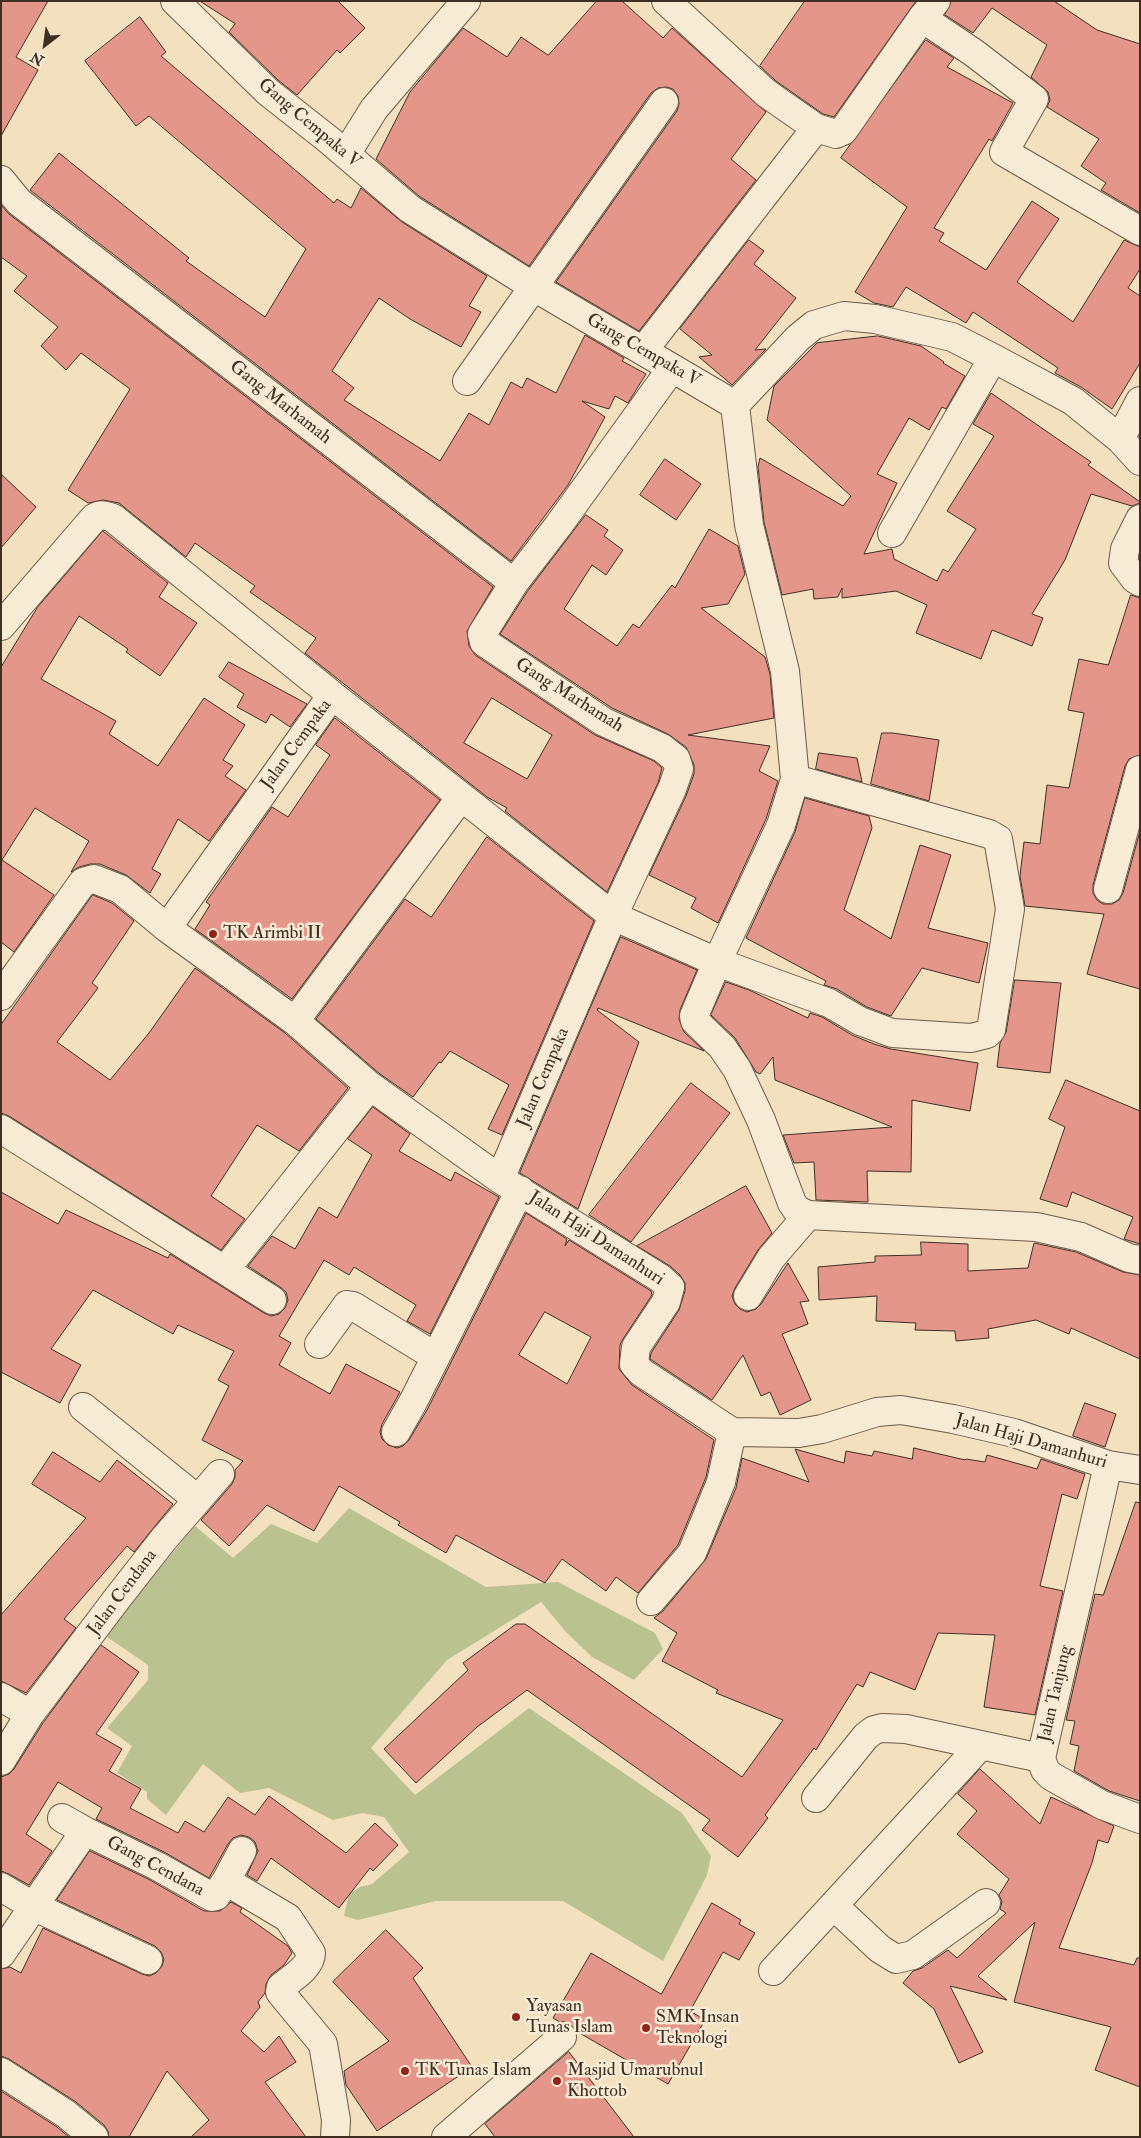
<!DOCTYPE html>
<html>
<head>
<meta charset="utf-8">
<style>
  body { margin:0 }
  #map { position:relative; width:1141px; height:2138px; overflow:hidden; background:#f3e0bf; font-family:"IM FELL Double Pica",serif }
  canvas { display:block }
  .frame { position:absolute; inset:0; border:2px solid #3f2f23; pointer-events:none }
  .north { position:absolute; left:20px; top:20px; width:50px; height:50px; -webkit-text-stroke:4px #f7ebd5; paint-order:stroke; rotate:210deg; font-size:14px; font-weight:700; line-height:20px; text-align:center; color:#3f2f23 }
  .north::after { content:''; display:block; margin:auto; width:18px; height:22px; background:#3f2f23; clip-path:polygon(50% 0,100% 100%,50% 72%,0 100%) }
</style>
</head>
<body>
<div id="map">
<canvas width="1141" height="2138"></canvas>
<div class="frame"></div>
<div class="north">N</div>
</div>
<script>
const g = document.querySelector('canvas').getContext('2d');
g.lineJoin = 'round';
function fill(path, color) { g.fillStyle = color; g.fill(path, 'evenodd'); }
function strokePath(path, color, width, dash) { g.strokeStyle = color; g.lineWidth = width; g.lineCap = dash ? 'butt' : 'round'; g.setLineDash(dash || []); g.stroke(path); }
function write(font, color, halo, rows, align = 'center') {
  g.font = font + ' "IM FELL Double Pica",serif'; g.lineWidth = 5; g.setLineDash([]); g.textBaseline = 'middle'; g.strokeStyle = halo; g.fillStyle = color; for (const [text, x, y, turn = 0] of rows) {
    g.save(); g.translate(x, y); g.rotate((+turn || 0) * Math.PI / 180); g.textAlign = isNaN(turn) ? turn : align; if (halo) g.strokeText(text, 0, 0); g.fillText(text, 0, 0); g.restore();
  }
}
const green = new Path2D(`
  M349 1508 486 1587 558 1582 655 1633 663 1649 634 1680 592 1657 566 1632 541 1602 447 1660 371 1748 415 1795 529 1708 682 1813 711 1856 707 1875 663 1961 563 1901H436L358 1920 344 1916 349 1894 360 1887 372 1884 409 1852 384 1817 362 1813 333 1820 269 1788 240 1793 203 1764 166 1815 147 1799V1792L117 1773 132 1746 107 1728 148 1680V1665L104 1635 195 1526 233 1558 271 1524 317 1543Z`);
const building = new Path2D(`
  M1 1H48L16 57 38 70 1 136Z
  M200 1H338L365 28 340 53 337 50 297 95 278 80 229 32 235 24Z
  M597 1H622L663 38 672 28 766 112 731 159 756 180 639 331 556 282 677 111 679 104 678 96 673 89 666 87 658 88 651 93 529 266 419 196 376 159 410 92 463 28 507 57 521 37 548 55Z
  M805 1H916L834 117 823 114 776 81 760 66Z
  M951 1H1054L1097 30 1140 44V213L1101 190 1106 183 1081 166 1099 139 1047 107 1050 100 1048 92 1031 77 1047 45 992 8 973 33 945 15Z
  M140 17 166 52 161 56 334 203 337 199 351 208 361 188 402 222 487 276 469 306 481 312 461 347 410 319 379 298 332 371 354 388 344 400 440 461 469 413 489 425 511 382 522 388 527 378 556 393 585 335 624 358 622 361 646 374 628 403 615 396 609 409 582 401 605 417 568 485 511 561 30 190 59 153 189 258 186 261 265 317 306 249 149 116 136 126 85 61Z
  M926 40 954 58 947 67 1013 103 992 141 989 139 934 228 944 233 939 241 986 270 1032 201 1059 219 1017 282 1073 322 1124 240 1140 247V269L1128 288 1140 296V363L1112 409 1081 387 1055 373 1058 368 973 312 966 323 906 287 893 307 874 303 855 292 907 207 841 158Z
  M1 205 9 214 493 587 467 631 469 646 475 655 595 735 654 761 662 768 658 783 607 892 505 811 507 808 487 797 305 653 316 638 250 592 255 586 195 543 186 557 119 503 103 500 88 503 68 490 130 389 81 353 66 370 41 346 58 327 14 291 27 276 1 257ZM492 698 552 735 527 779 464 743Z
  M749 240 764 251 754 264 796 298 755 350 766 349 732 385 699 357 712 355 680 329Z
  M878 336 921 346 944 362 943 363 965 376 946 409 942 407 929 430 909 418 877 474 897 483 864 554 892 549 894 559 937 581 943 569 948 572 976 529 947 511 994 436 973 424 991 393 1091 462 1088 465 1140 502V503L1132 506 1091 494 1065 560 1032 614 1043 618 1032 646 992 630 981 659 916 633 927 605 896 591 842 598V588L838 597 814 599 813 589 782 595 764 522 758 467 760 458 843 506 851 496 767 420 774 386 817 343Z
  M665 459 701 484 676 520 640 495Z
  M1 474 36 507 1 548Z
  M586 515 608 530 604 536 623 550 606 575 592 565 564 609 617 646 633 624 639 628 672 585 675 588 709 529 738 546 745 574 728 604 701 608 765 657 770 674 774 718 688 735 770 746 759 771 778 781 766 819 718 923 691 908 696 898 649 875 686 796 694 774V765L686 747 668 734 612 708 500 634 527 592Z
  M103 531 168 583 159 597 197 623 160 676 126 652 128 649 79 616 41 679 116 721 109 734 158 766 204 698 245 725 223 760 233 766 225 776 246 790 209 841 178 819 152 869 161 874 150 893 126 875 100 864H90L79 867 71 872 89 841 35 808 2 860 54 895 14 952 1 942V667L37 608Z
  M1131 595 1140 598V755L1129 759 1125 766 1093 885V893L1097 900 1103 904H1112L1119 900 1123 893 1140 831V989L1087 974 1104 914 1025 906 1020 876 1024 842 1040 844 1047 785 1069 788 1084 713 1068 710 1079 659 1108 665Z
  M229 662 307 704 290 727 271 714 266 723 237 707 244 694 219 677Z
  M335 718 440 800 292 999 195 929 210 905 206 902 272 807 288 817 330 755 316 745Z
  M882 733H893L939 740 929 801 871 784Z
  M819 753 857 758 862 782 816 769Z
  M805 798 869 816 872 828 844 910 891 939 920 845 951 855 928 928 988 943 979 983 922 968 891 1016 867 1007 837 989 824 985 826 981 746 938 795 832Z
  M487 837 594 921 502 1135 488 1129 509 1085 450 1051 441 1063 439 1062 413 1097 380 1074 316 1019 405 899 431 917Z
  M93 895 112 903 134 921 92 983 98 988 57 1042 110 1080 149 1033 195 968 285 1033 348 1088 299 1151 257 1125 211 1196 245 1219 221 1250 9 1116 1 1113V1025Z
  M621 937 697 970 680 1010 679 1019 684 1032 704 1051 598 1008 597 1010 639 1042 578 1209 520 1173Z
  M1015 980 1061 983 1050 1073 997 1067 1000 1043 1006 1032Z
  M726 982 749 990 808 1018 810 1013 822 1017 852 1035 874 1044 891 1049 978 1063 970 1111 912 1100 911 1172 867 1171 868 1202 816 1200 814 1162 794 1163 783 1135 892 1127 775 1080 773 1057 760 1074 756 1072 735 1038 711 1015Z
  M1066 1080 1140 1111V1244L1124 1239 1133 1217 1072 1192 1067 1207 1040 1199 1065 1127 1049 1119Z
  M691 1083 730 1113 631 1242 589 1215Z
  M373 1107 410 1134 399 1151 451 1181 455 1172 499 1197 430 1334 407 1321 416 1305 354 1267 349 1275 324 1260 279 1336 291 1343 279 1365 330 1394 346 1364 400 1392 382 1424 380 1432 382 1439 388 1445 397 1448 403 1446 409 1440 427 1410 526 1213 567 1239 565 1246 569 1240 651 1291 652 1295 623 1339 620 1345 619 1369 632 1385 714 1440 706 1477 678 1545 638 1593 616 1577 606 1591 562 1559 545 1583 456 1535 446 1553 398 1525 400 1522 339 1486 314 1531 267 1505 229 1546 201 1520 232 1484 235 1477V1470L243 1461 202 1440 229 1386 218 1380 234 1351 178 1325 173 1334 93 1290 51 1349 81 1365 60 1403 1 1372V1192L58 1224 66 1210 168 1258 170 1254 264 1313 271 1316 279 1314 285 1308 288 1300 286 1292 280 1287 248 1266 272 1236 295 1249 319 1207 337 1218 372 1155 348 1139ZM545 1312 591 1337 567 1384 519 1355Z
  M746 1186 772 1233 758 1250 735 1288 732 1296 735 1304 740 1309 747 1312 756 1309 761 1304 788 1263 809 1301 800 1302 808 1324 782 1334 811 1400 780 1415 770 1392 761 1396 743 1355 712 1400 650 1359 651 1353 679 1310 685 1291V1283L680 1275 670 1266 637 1246Z
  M921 1242 968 1244V1271L1028 1268 1034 1243 1076 1252 1123 1272 1140 1275V1359L1071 1328 1069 1334 1036 1320 988 1329 989 1338 956 1341 955 1331 915 1330 916 1323 876 1321 877 1296 819 1300 818 1267 875 1262V1256L921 1255Z
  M1085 1403 1116 1414 1105 1447 1073 1436Z
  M914 1448 965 1460 966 1459 985 1462 987 1455 1037 1469 1041 1459 1085 1474 1077 1499 1062 1494 1040 1586 1063 1591 1035 1715 984 1707 995 1635 938 1633 915 1690 870 1672 863 1687 857 1684 816 1750 814 1748 765 1815 768 1818 738 1857 702 1830 710 1820 527 1690 477 1727 416 1783 384 1749 468 1670 463 1663 516 1624H525L742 1777 783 1720 716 1693 718 1690 662 1661 677 1633 654 1618 663 1611 706 1559 736 1488 742 1458 809 1482 795 1449 844 1463 846 1451 872 1456 874 1451 912 1459Z
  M53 1452 100 1482 117 1460 173 1504 134 1552 127 1546 64 1619 76 1628 26 1693 1 1681V1615L86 1518 32 1484Z
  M1136 1502 1140 1503V1801L1109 1791 1074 1771 1079 1746 1070 1744 1075 1721 1066 1720 1095 1594 1103 1595Z
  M101 1645 139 1672 96 1734 122 1749 109 1771 141 1789 130 1808 178 1833 185 1821 204 1832 228 1797 255 1815 269 1796 346 1853 375 1823 398 1845 373 1871 370 1868 339 1908 271 1858 257 1881 247 1875 258 1851 255 1842 249 1837 241 1835 233 1838 228 1844 209 1878 164 1852 96 1819 102 1808 58 1782 26 1834 52 1851 29 1885 9 1874 1 1871V1777L9 1774 14 1769 43 1723Z
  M980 1769 1040 1824 1051 1797 1114 1826 1108 1843 1098 1840 1092 1863 1059 1948 1134 1965 1137 1958H1140V2087L1095 2070 1111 2027 1014 2002 1035 1922 978 1976 1007 2000 950 1986 983 2052 959 2063 934 2009 903 1983 913 1971 922 1968 948 1950 957 1958 1006 1913 1000 1909 1002 1902 999 1895 1009 1879 957 1834 977 1811 958 1794Z
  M90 1851 150 1880 204 1911H220L231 1902 242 1908 240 1912 288 1946 292 1953 284 1965 271 1975 266 1984 265 1993 258 2002 260 2007 241 2031 264 2052 279 2036 296 2062 265 2082 306 2137H191L209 2120 167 2071 129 2137H109L108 2131 104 2125 76 2102 9 2059 1 2056V1969L10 1967 21 1973 43 1928 142 1974 149 1976 156 1973 162 1966 164 1959 161 1952 155 1946 57 1900Z
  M712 1903 741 1920 739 1924 755 1933 739 1960 723 1952 690 2011 705 2020 668 2084 576 2031 568 2022H560L553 2018 591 1953 661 1994Z
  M386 1930 423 1968 413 1978 472 2067 377 2131 346 2085 344 2071 389 2041 333 1982Z
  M569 2052 634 2137H495L485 2124Z
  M1 2091 57 2127 69 2137H1Z`);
const minor = new Path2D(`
  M175 1 268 92 329 140 410 209 534 287 735 405 798 338 814 325 844 316 875 319 952 337 993 358 1073 401 1120 439 1140 461
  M666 1 766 93 816 128 836 134 843 131 922 18 936 1
  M922 18 974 53 1034 99 1004 152 1140 231
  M346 154 374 109 466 1
  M1 180 19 202 514 583
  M643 351 816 128
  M467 381 664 102
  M735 405 749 525 785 671 795 779 781 825 717 962 694 1016 695 1021 722 1047 737 1069 761 1120 792 1203 797 1210 808 1215 1036 1227 1081 1237 1129 1258 1140 1260
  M1120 439 1140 401
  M1140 519 1125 549 1123 563 1135 579 1140 582
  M892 533 993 358
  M1 626 94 518C101 514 105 515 113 518L332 695
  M1108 889 1140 770
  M167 928 332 695 613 916 717 962 829 1003 860 1021 892 1033 971 1038 987 1034 991 1030 1010 909 998 839 989 834 795 779
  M1 996 83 882 94 879 120 889 167 928 295 1021 370 1086 500 1179 660 1278 670 1287 666 1302 636 1347 634 1364 641 1372 732 1432 799 1433 822 1429 877 1412 901 1410 953 1419 1014 1433 1108 1465 1140 1470
  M295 1021 461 797
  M1 1129 272 1300
  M500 1179 613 916 672 789 679 769 676 759 662 748 604 722 484 642 482 634 514 583 558 526 672 368
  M225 1270 370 1086
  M748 1296 771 1258 808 1215
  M319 1344 347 1305 353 1306 436 1357
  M83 1407 197 1499
  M396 1432 413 1402 520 1190
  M1108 1465 1041 1758 1045 1770 1051 1776 1102 1805 1140 1819
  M651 1601 692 1553 721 1482 732 1432
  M1 1697 30 1714
  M1 1761 30 1714 116 1600 163 1540 220 1474
  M816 1798 866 1736 874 1730 882 1728 906 1729 1041 1758
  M62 1818 85 1831
  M226 1881 242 1851
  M1 1887 33 1906 148 1960
  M834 1906 880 1949 896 1959 913 1955 986 1903
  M1 1954 85 1831 157 1866 212 1897 216 1896 226 1881 288 1918 311 1953C311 1967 292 1978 281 1987L280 1992 323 2044 336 2120 335 2137
  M773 1971 981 1745
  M1 2072 66 2114 94 2137
  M446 2137 562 2037`);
const markers = [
  [213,934,5,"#8f2418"],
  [516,2017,5,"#8f2418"],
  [646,2028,5,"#8f2418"],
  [405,2071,5,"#8f2418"],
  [557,2081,5,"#8f2418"]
];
const streetNames = [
  ["Gang Cempaka V",309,124,40],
  ["Gang Cempaka V",643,351,30],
  ["Gang Marhamah",280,403,38],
  ["Gang Marhamah",569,696,32],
  ["Jalan Cempaka",297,745,-54],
  ["Jalan Cempaka",544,1078,-67],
  ["Jalan Haji Damanhuri",596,1239,33],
  ["Jalan Haji Damanhuri",1031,1442,16],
  ["Jalan Cendana",123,1593,-53],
  ["Jalan Tanjung",1056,1694,-77],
  ["Gang Cendana",155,1867,28]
];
const poiNames = [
  ["TK Arimbi II",223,934],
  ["Yayasan",526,2007],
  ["Tunas Islam",526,2028],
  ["SMK Insan",656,2018],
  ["Teknologi",656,2039],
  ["TK Tunas Islam",415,2071],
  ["Masjid Umarubnul",567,2071],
  ["Khottob",567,2092]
];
fill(green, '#bbc291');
fill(building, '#e5968a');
strokePath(building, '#3f2f23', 1);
strokePath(minor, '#6c5b4a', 30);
strokePath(minor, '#f7ebd5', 28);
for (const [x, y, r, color] of markers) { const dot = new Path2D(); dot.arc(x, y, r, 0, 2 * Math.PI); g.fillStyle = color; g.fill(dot); strokePath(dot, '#f7ebd5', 2); }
write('18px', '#3f2f23', '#f7ebd5', streetNames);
write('18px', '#3f2f23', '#f7ebd5', poiNames, 'left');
</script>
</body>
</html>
